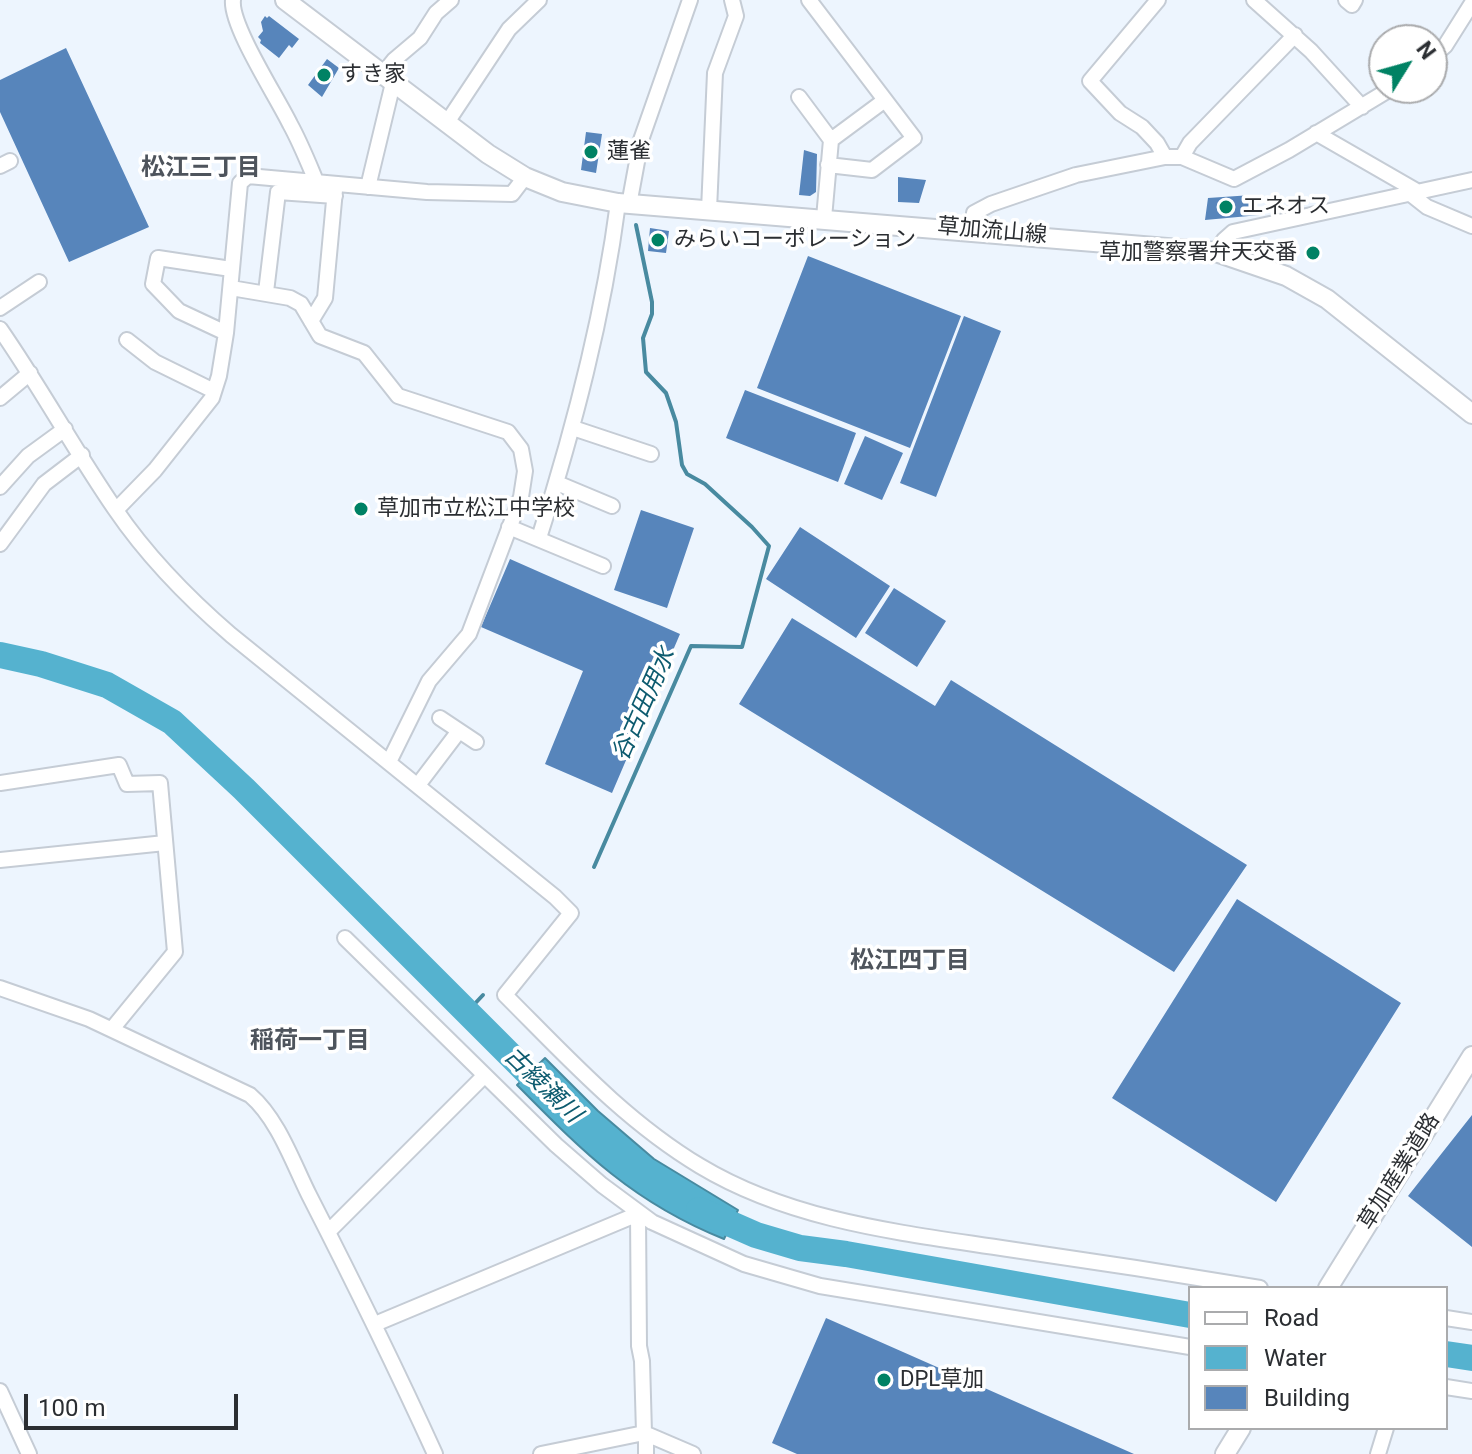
<!DOCTYPE html>
<html>
<head>
<meta charset="utf-8">
<style>
  body { margin:0 }
  #map { position:relative; width:1472px; height:1454px; overflow:hidden; background:#edf5fe; font-family:Roboto,sans-serif }
  canvas { display:block }
  .legend { position:absolute; left:1188px; top:1286px; width:260px; height:144px; box-sizing:border-box; background:#fff; border:2px solid #aaabad; margin:0; padding:10px 14px; list-style:none; font-size:24px; color:#2b2e32 }
  .legend li { display:flex; align-items:center; gap:16px; height:40px }
  .legend b { width:40px; border:2px solid #aaabad }
  .north { position:absolute; left:1368px; top:24px; width:80px; height:80px; box-sizing:border-box; background:#fff; border:2px solid #aaabad; border-radius:50%; rotate:53deg; font-size:22px; font-weight:700; line-height:32px; text-align:center; color:#2b2e32 }
  .north::after { content:''; display:block; margin:auto; width:28px; height:36px; background:#008264; clip-path:polygon(50% 0,100% 100%,50% 72%,0 100%) }
  .scale { position:absolute; left:24px; top:1394px; width:214px; height:36px; box-sizing:border-box; border:4px solid #2b2e32; border-top:0; padding-left:10px; font-size:24px; line-height:28px; white-space:nowrap; color:#2b2e32; -webkit-text-stroke:6px #fff; paint-order:stroke }
</style>
</head>
<body>
<div id="map">
<canvas width="1472" height="1454"></canvas>
<ul class="legend">
<li><b style="height:10px;background:#fff"></b>Road</li>
<li><b style="height:22px;background:#55b2cf"></b>Water</li>
<li><b style="height:22px;background:#5785bb"></b>Building</li>
</ul>
<div class="north">N</div>
<div class="scale">100 m</div>
</div>
<script>
const g = document.querySelector('canvas').getContext('2d');
g.lineJoin = 'round';
function fill(path, color) { g.fillStyle = color; g.fill(path, 'evenodd'); }
function strokePath(path, color, width, dash) { g.strokeStyle = color; g.lineWidth = width; g.lineCap = dash ? 'butt' : 'round'; g.setLineDash(dash || []); g.stroke(path); }
function write(font, color, halo, rows, align = 'center') {
  g.font = font + ' Roboto,"Noto Sans JP",sans-serif'; g.lineWidth = 7; g.setLineDash([]); g.textBaseline = 'middle'; g.strokeStyle = halo; g.fillStyle = color; for (const [text, x, y, turn = 0] of rows) {
    g.save(); g.translate(x, y); g.rotate((+turn || 0) * Math.PI / 180); g.textAlign = isNaN(turn) ? turn : align; if (halo) g.strokeText(text, 0, 0); g.fillText(text, 0, 0); g.restore();
  }
}
const water = new Path2D(`
  M545 1058 598 1111 654 1159 738 1210 724 1239C634 1203 584 1153 517 1085Z`);
const stream = new Path2D(`
  M594 867 691 646 742 647 769 546 752 527 705 484 687 474 682 465 676 422 666 393 646 372 643 338 652 314V302L636 225
  M467 1012 483 995`);
const river = new Path2D(`
  M0 655 41 664 107 685 172 722 244 789 554 1099
  M699 1210 756 1235 800 1248 846 1254 1190 1315
  M1446 1354 1472 1358`);
const building = new Path2D(`
  M265 16 267 18 269 16 299 39 292 48 289 45 279 58 260 43 261 40 258 37 263 31 261 22Z
  M66 48 149 227 69 262 0 112V80Z
  M327 59 339 68 322 97 308 85Z
  M586 132 602 134 596 173 581 170Z
  M804 150 817 154 816 192 810 196 799 195Z
  M898 177 926 180 919 203 898 202Z
  M1252 195 1260 215 1205 220 1208 198Z
  M650 228 669 231 666 253 648 251Z
  M808 256 961 316 910 448 757 388Z
  M964 316 1001 331 936 497 900 483Z
  M745 390 856 433 838 482 726 438Z
  M865 436 903 453 882 500 844 484Z
  M641 510 694 528 667 608 614 590Z
  M800 527 890 586 856 638 766 579Z
  M510 559 680 634 612 793 545 764 583 671 481 627Z
  M894 588 946 621 917 667 865 633Z
  M792 618 935 706 951 680 1247 865 1174 972 739 704Z
  M1237 899 1401 1003 1276 1202 1112 1098Z
  M1472 1115V1247L1408 1196Z
  M826 1318 1134 1454H797L772 1443Z`);
const minor = new Path2D(`
  M233 0C230 25 277 97 290 124 300 142 308 162 316 181
  M809 0 914 138 872 170 828 165
  M1158 0 1090 81 1120 113 1142 127 1157 143 1165 157
  M1254 0 1311 51 1362 107
  M1346 0 1352 5 1355 0
  M1432 57 1445 46 1472 3
  M382 75 394 60 420 38 436 13 451 0
  M799 97 831 140 824 218
  M446 124 509 29 539 0
  M1316 133 1415 190
  M831 140 885 100
  M1182 157 1190 143 1295 35
  M0 166 10 161
  M368 187 393 83
  M1408 192 1427 207 1472 226
  M629 205 641 140 690 0
  M709 210 715 73 736 16 732 0
  M972 231 974 213 991 204 1076 175 1165 157H1182L1234 179 1289 150 1392 88
  M1216 252 1224 240 1233 232 1472 180
  M231 288 290 298 301 304 320 336 364 353 398 396 508 432 521 449 525 471 521 497 469 634 429 681 389 762
  M266 292 278 192 335 196
  M0 308 39 282
  M311 321 325 298 335 190
  M0 329C41 388 75 451 115 509 147 556 188 598 231 635L555 897 571 913 505 995C567 1057 625 1121 700 1166 793 1222 904 1233 1008 1249 1092 1261 1176 1274 1260 1288
  M226 333 179 311 153 284 158 258 231 269
  M127 340 155 362 214 391
  M0 398 30 373
  M573 428 651 454
  M557 483 612 506
  M0 487 28 456 65 429
  M116 510 155 470 212 398 219 376 226 333 240 183 248 176 427 192 512 194 525 177
  M509 527 603 566
  M539 538C574 428 603 318 618 203
  M0 544 44 484 82 455
  M440 718 476 742
  M0 783 119 765 127 784 160 783 175 952 112 1029
  M418 785 459 731
  M0 860 165 843
  M345 938 556 1145 602 1185 652 1222 744 1264 820 1286 1190 1347
  M0 988 89 1019 250 1095C278 1119 293 1163 309 1195 353 1281 395 1366 435 1454
  M328 1232 484 1076
  M1446 1318 1472 1322
  M375 1324 638 1214 639 1346 642 1361 644 1433
  M1446 1387 1472 1391
  M0 1391 29 1454
  M646 1434V1454
  M541 1454 644 1433 693 1454
  M1378 1454 1386 1428`);
const major = new Path2D(`
  M285 0 488 154 525 177 562 192 618 203 1216 252 1286 276 1327 299 1472 414
  M1328 1288 1472 1056
  M1225 1454 1241 1428`);
const markers = [
  [324,75,8,"#008264"],
  [591,152,8,"#008264"],
  [1226,207,8,"#008264"],
  [658,240,8,"#008264"],
  [1313,253,8,"#008264"],
  [361,509,8,"#008264"],
  [884,1380,8,"#008264"]
];
const poiNames = [
  ["すき家",340,75],
  ["蓮雀",607,152],
  ["エネオス",1242,207],
  ["みらいコーポレーション",674,240],
  ["草加警察署弁天交番",1297,253,"right"],
  ["草加市立松江中学校",377,509],
  ["DPL草加",900,1380]
];
const streetNames = [
  ["草加流山線",992,232,5],
  ["草加産業道路",1400,1172,-58]
];
const neighbourhoodNames = [
  ["松江三丁目",201,169],
  ["松江四丁目",910,962],
  ["稲荷一丁目",310,1042]
];
const waterNames = [
  ["谷古田用水",645,705,-66],
  ["古綾瀬川",542,1086,44]
];
fill(water, '#55b2cf');
strokePath(water, '#488aa0', 2);
strokePath(stream, '#488aa0', 4);
strokePath(river, '#55b2cf', 26);
fill(building, '#5785bb');
strokePath(minor, '#c5ccd5', 18);
strokePath(major, '#c5ccd5', 22);
strokePath(minor, '#fff', 14);
strokePath(major, '#fff', 18);
for (const [x, y, r, color] of markers) { const dot = new Path2D(); dot.arc(x, y, r, 0, 2 * Math.PI); g.fillStyle = color; g.fill(dot); strokePath(dot, '#fff', 3); }
write('22px', '#2b2e32', '#fff', poiNames, 'left');
write('22px', '#2b2e32', '#fff', streetNames);
write('bold 24px', '#4e545c', '#fff', neighbourhoodNames);
write('italic 24px', '#0d5b6f', '#fff', waterNames);
</script>
</body>
</html>
